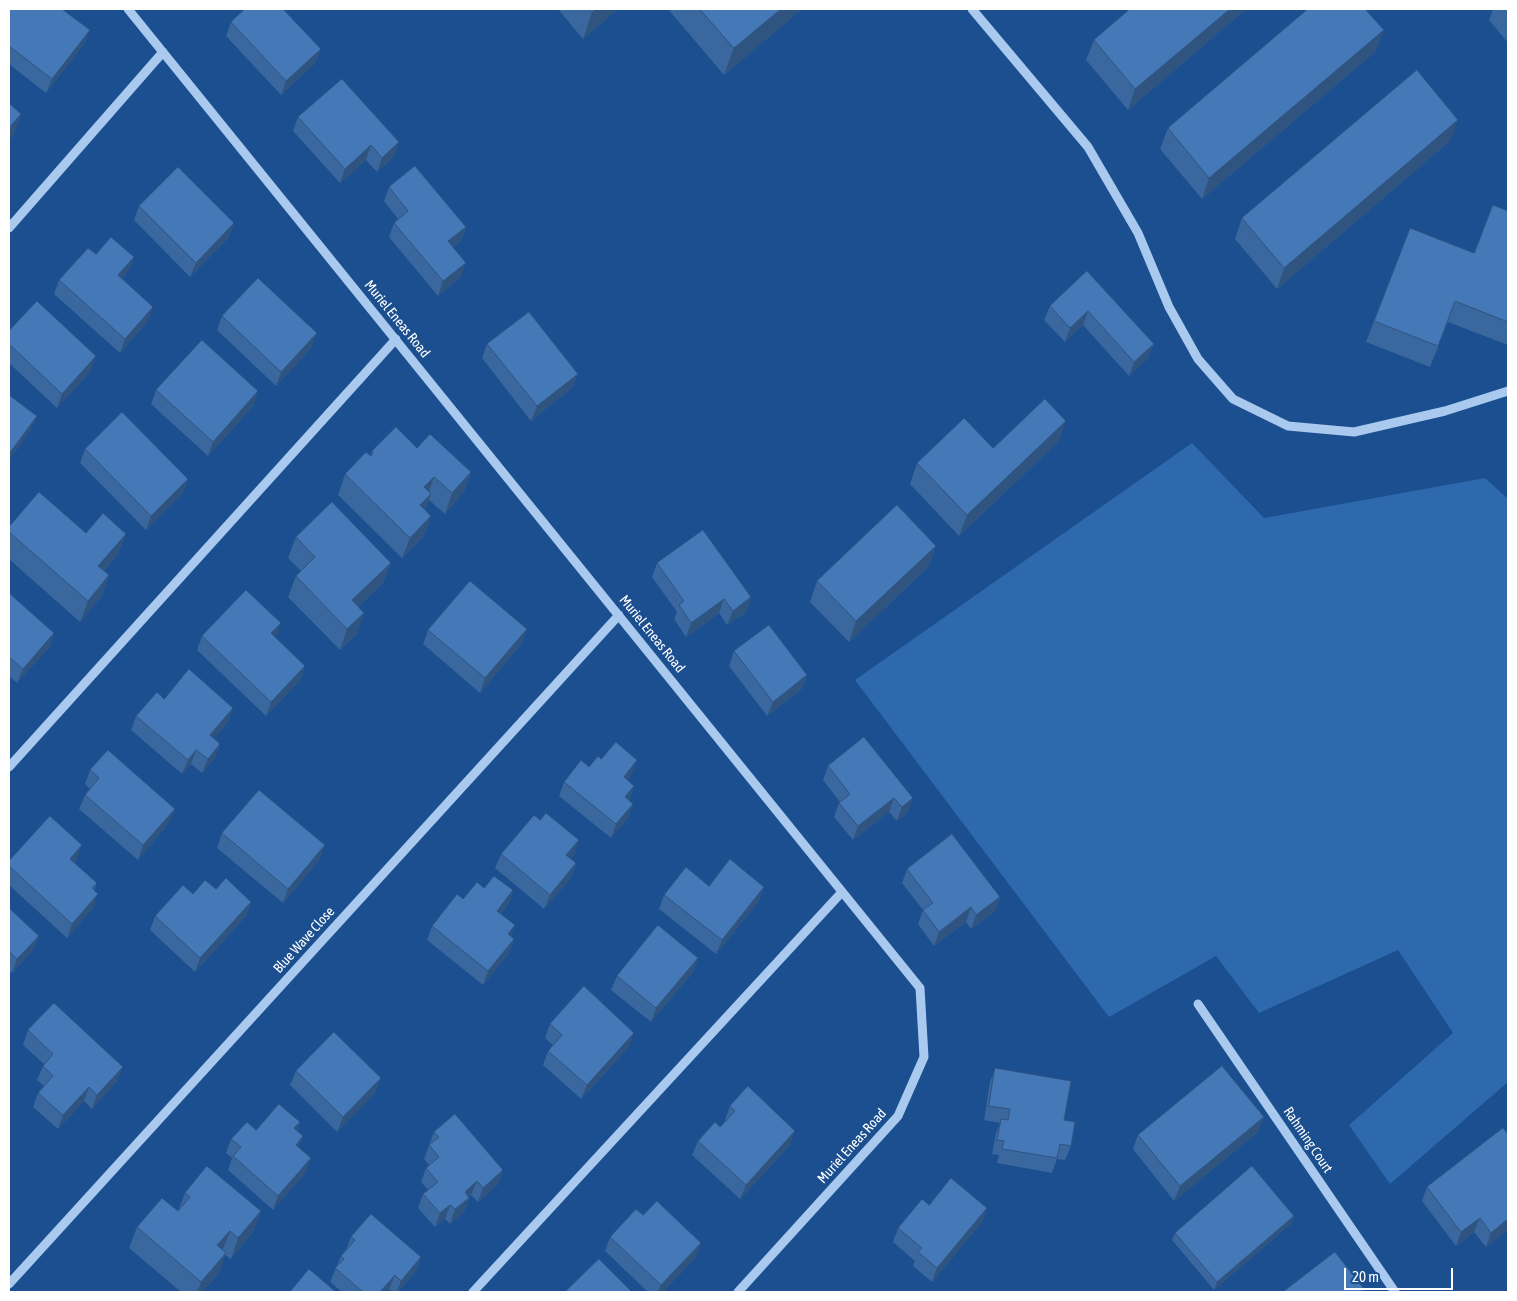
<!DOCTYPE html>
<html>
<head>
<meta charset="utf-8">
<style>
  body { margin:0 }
  #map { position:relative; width:1517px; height:1301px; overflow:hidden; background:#1b4f8f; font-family:"Asap Condensed",sans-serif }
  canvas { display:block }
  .frame { position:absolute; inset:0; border:10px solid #fff; pointer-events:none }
  .scale { position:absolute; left:1344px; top:1268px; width:109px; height:22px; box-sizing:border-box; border:2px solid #fff; border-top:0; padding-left:6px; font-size:15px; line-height:18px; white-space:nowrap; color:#fff; -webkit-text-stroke:4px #1b4f8f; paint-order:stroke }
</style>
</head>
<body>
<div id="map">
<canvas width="1517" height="1301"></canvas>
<div class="frame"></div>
<div class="scale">20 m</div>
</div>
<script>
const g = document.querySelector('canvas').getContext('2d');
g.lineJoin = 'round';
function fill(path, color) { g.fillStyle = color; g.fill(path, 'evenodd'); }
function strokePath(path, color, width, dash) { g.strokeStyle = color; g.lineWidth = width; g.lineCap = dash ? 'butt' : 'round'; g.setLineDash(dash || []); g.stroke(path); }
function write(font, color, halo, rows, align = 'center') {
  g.font = font + ' "Asap Condensed",sans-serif'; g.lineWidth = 4.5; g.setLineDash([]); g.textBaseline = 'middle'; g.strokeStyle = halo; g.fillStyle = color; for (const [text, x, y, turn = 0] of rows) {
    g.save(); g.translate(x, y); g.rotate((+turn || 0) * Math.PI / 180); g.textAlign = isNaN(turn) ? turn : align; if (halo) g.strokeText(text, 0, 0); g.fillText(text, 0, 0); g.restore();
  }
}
const green = new Path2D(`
  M1192 443 1264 518 1485 478 1508 499V1082L1390 1184 1349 1125 1453 1033 1398 950 1259 1013 1216 956 1109 1017 855 680Z`);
const minor = new Path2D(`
  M128 9 920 988 924 1057 898 1116 738 1292
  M972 9 1088 147 1138 233 1169 307 1198 359 1233 399 1288 426 1354 432 1445 411 1508 391
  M9 228 163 52
  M9 767 396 339
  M1198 1004 1395 1292
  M9 1284 619 615
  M473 1292 842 892`);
const wall = new Path2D(`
  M9 9 90 30 84 44 46 93 9 64Z
  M558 9H618L583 39Z
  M668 9H802L724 75Z
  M1246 9 1128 110 1086 60 1094 40Z
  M1493 9H1508V43L1489 20Z
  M231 22 321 49 315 63 281 95 226 36Z
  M1376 51 1202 199 1160 149 1168 128Z
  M298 117 399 142 394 157 377 172 366 160 340 183 293 131Z
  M1451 140 1277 289 1235 239 1242 218Z
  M389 187 466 227 461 241 453 247 461 277 438 296 389 237 394 223 398 219 384 201Z
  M139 206 234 223 229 237 190 277 134 220Z
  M1508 211V345L1448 322 1430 367 1366 342 1374 321 1474 253Z
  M96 254 134 257 128 271 122 279 148 321 120 353 54 294 59 280Z
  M1087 271 1154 344 1148 358 1129 376 1083 325 1065 342 1044 320 1050 306Z
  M222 316 312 347 276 386 217 330Z
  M9 331 91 371 57 408 9 363Z
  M487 344 578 374 572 388 531 421 482 358Z
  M156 390 253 406 208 456 151 404Z
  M1059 441 959 536 910 484 917 463Z
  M417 448 471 472 464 492 445 514 429 500 425 510 431 516 424 536 402 558 338 495 345 474 370 456 372 451Z
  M85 449 188 479 183 493 146 530 80 463Z
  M9 527 86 533 126 534 118 554 104 571 109 575 102 596 80 622 9 559Z
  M296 537 391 563 383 583 358 607 357 634 340 650 288 597 296 576 301 571 288 558Z
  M936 546 928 567 849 642 810 602 817 581Z
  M657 563 751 597 746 612 727 625 719 613 686 637 674 619 677 612 652 577Z
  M9 593 54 633 49 647 17 683 9 676Z
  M527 629 522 643 480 693 423 644 428 630Z
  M202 636 275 638 305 666 300 680 266 716 197 650Z
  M734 651 807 675 802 689 767 716 729 666Z
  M164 699 233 708 228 722 214 738 220 744 215 758 202 773 191 764 182 774 131 730 136 716Z
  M864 737 908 812 897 821 889 812 853 840 834 817 839 803 840 802 823 780 828 766Z
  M601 759 632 774 627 780 634 786 629 800 633 804 628 818 611 838 559 796 564 782 589 767Z
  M90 770 169 823 138 860 79 809 85 795 90 789 85 784Z
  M222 833 320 859 283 903 217 848Z
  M501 854 574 855 570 859 576 863 571 878 544 909 495 868Z
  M77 859 74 863 97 883 94 890 93 908 67 938 9 885V861Z
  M907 869 1000 897 995 911 971 929 966 922 934 946 918 924 923 910 902 883Z
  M709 886 764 887 759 901 716 954 659 909 664 895Z
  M484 888 513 890 508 905 501 914 510 937 514 939 509 953 483 985 427 940 432 926 463 899Z
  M193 894 251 902 246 916 195 972 150 930 155 916Z
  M9 908 39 936 33 950 12 973 9 970Z
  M698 958 693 972 651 1022 611 990 617 976Z
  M550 1024 629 1047 581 1099 543 1065 548 1051 553 1045 545 1038Z
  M28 1030 117 1081 92 1109 84 1101 58 1129 33 1107 38 1093 44 1086 37 1080 43 1066 44 1064 23 1045Z
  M995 1068 1064 1120 1071 1146 1065 1160 1057 1159 1052 1173 997 1163 999 1155 992 1154 996 1133 1000 1123 984 1120 990 1082Z
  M296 1071 376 1092 337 1132 290 1085Z
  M730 1106 790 1145 740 1199 692 1155 698 1141 720 1127 726 1121 725 1120Z
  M300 1122 297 1131 303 1136 299 1147 306 1172 273 1210 228 1170 232 1158 226 1153 231 1139 256 1130Z
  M1259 1131 1174 1201 1133 1149 1138 1135Z
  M434 1132 503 1170 498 1184 478 1202 471 1195 469 1198 464 1212 450 1224 445 1219 435 1227 418 1208 423 1194 428 1190 421 1182 426 1168 429 1165 424 1159Z
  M1427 1187 1508 1230 1486 1247 1474 1232 1456 1246 1422 1201Z
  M185 1193 261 1211 253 1232 231 1259 225 1255 219 1273 202 1292H181L129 1248 137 1227 178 1211Z
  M929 1205 987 1208 982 1222 932 1282 913 1266 915 1261 893 1242 898 1228Z
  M643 1215 701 1243 696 1257 663 1292H648L605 1251 610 1237Z
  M1292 1223 1214 1290 1172 1240 1175 1233Z
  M351 1237 421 1257 416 1271 398 1292H393L389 1289 387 1292H342L330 1282 341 1256 346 1249Z`);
const shadedWall = new Path2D(`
  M597 9H618L583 39 592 12Z
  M781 9H802L724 75 734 48Z
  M1230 9H1246L1128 110 1135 89Z
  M90 30 84 44 46 93 52 79Z
  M1384 30 1376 51 1202 199 1209 178Z
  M321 49 315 63 281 95 286 81Z
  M21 114 14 135 9 140V128Z
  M1458 120 1451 140 1277 289 1284 268Z
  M399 142 394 157 377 172 382 158Z
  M371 145 366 160 340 183 345 169Z
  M234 223 229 237 190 277 196 263Z
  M466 227 461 241 443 255 448 241Z
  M134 257 128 271 113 289 118 275Z
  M466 263 461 277 438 296 443 281Z
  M153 307 148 321 120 353 125 339Z
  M1088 311 1083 325 1065 342 1070 328Z
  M317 333 312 347 276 386 281 372Z
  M1154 344 1148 358 1129 376 1134 362Z
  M96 356 91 371 57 408 62 394Z
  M578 374 572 388 531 421 537 406Z
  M258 391 253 406 208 456 213 442Z
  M37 416 31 430 9 461V454Z
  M1066 421 1059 441 959 536 967 515Z
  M471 472 464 492 445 514 452 493Z
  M434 477 427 497 424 487Z
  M188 479 183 493 146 530 151 516Z
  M431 494 424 514 420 505Z
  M431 516 424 536 402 558 410 538Z
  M126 534 118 554 91 586 98 566Z
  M936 546 928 567 849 642 856 621Z
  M391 563 383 583 344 621 352 600Z
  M109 575 102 596 80 622 88 601Z
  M751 597 746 612 727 625 733 611Z
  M724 599 719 613 686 637 691 623Z
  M364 613 357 634 340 650 347 629Z
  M281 623 276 637 266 647 271 633Z
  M527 629 522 643 480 693 485 678Z
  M54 633 49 647 17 683 23 669Z
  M305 666 300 680 266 716 271 702Z
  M807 675 802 689 767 716 773 702Z
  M233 708 228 722 205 749 210 735Z
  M220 744 215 758 202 773 208 759Z
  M196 750 191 764 182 774 188 760Z
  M637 760 632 774 619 791 624 777Z
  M634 786 629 800 625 797Z
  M894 798 889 812 853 840 858 826Z
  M913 798 908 812 897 821 902 807Z
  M633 804 628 818 611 838 616 824Z
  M175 809 169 823 138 860 143 845Z
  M579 840 574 855 561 870 566 855Z
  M82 845 77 859 65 873 70 859Z
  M325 845 320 859 283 903 288 889Z
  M576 863 571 878 544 909 550 895Z
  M764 887 759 901 716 954 722 940Z
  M513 890 508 905 492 925 497 911Z
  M98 894 93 908 67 938 72 924Z
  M1000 897 995 911 971 929 976 915Z
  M251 902 246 916 195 972 200 958Z
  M971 907 966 922 934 946 939 932Z
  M515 925 510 939 508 934Z
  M39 936 33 950 12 973 17 959Z
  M514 939 509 953 483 985 488 971Z
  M698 958 693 972 651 1022 656 1008Z
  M634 1033 629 1047 581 1099 587 1085Z
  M123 1067 117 1081 92 1109 97 1095Z
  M381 1078 376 1092 337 1132 343 1117Z
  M89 1087 84 1101 58 1129 63 1115Z
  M1264 1117 1259 1131 1174 1201 1180 1186Z
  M300 1122 295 1136 294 1128Z
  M795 1131 790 1145 740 1199 746 1185Z
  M303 1136 298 1150 296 1145Z
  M311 1158 306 1172 273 1210 278 1196Z
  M503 1170 498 1184 478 1202 483 1188Z
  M477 1181 471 1195 469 1198 464 1212 450 1224 455 1209 465 1192Z
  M450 1205 445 1219 435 1227 440 1213Z
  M987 1208 982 1222 932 1282 937 1268Z
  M261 1211 253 1232 231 1259 238 1238Z
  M1294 1216 1292 1223 1214 1290 1217 1282Z
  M1480 1218 1474 1232 1456 1246 1461 1232Z
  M1508 1219V1230L1486 1247 1491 1233Z
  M230 1231 222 1252 217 1245Z
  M701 1243 696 1257 663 1292H658L661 1285Z
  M226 1253 219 1273 202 1292H197L201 1282Z
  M421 1257 416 1271 398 1292H397L401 1281Z
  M395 1275 389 1289 387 1292H380Z`);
const building = new Path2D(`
  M9 9H62L90 30 52 79 9 46Z
  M245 9H283L321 49 286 81 231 22Z
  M589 9H597L592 12Z
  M700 9H781L734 48Z
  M1130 9H1230L1135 89 1094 40Z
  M1308 9H1365L1384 30 1209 178 1168 128Z
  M1504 9H1508V14Z
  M1417 70 1458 120 1284 268 1242 218Z
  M342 79 399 142 382 158 371 145 345 169 298 117Z
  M9 103 21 114 9 128Z
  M415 166 466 227 448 241 466 263 443 281 394 223 408 211 389 187Z
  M178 167 234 223 196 263 139 206Z
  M1493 205 1508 211V322L1455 301 1438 346 1374 321 1410 228 1474 253Z
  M111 237 134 257 118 275 153 307 125 339 59 280 88 248 96 254Z
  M1087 271 1154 344 1134 362 1088 311 1070 328 1050 306Z
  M258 278 317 333 281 372 222 316Z
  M37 301 96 356 62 394 9 344V331Z
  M529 312 578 374 537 406 487 344Z
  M202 340 258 391 213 442 156 390Z
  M9 395 37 416 9 454Z
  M1045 399 1066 421 967 515 917 463 964 418 993 448Z
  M122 412 188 479 151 516 85 449Z
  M396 427 417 448 430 434 471 472 452 493 434 477 424 487 431 494 420 505 431 516 410 538 345 474 366 452 371 456 373 453 372 451Z
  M39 492 86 533 103 513 126 534 98 566 109 575 88 601 9 532V527Z
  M332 502 391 563 352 600 364 613 347 629 296 576 315 557 296 537Z
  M897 505 936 546 856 621 817 581Z
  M703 530 751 597 733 611 724 599 691 623 679 605 684 601 657 563Z
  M470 581 527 629 485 678 428 630Z
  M246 590 281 623 271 633 305 666 271 702 202 636Z
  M9 593 54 633 23 669 9 657Z
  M769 625 807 675 773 702 734 651Z
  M189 669 233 708 210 735 220 744 208 759 196 750 188 760 136 716 157 692 164 699Z
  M864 737 913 798 902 807 894 798 858 826 839 803 850 794 828 766Z
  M616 742 637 760 624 777 634 786 625 797 633 804 616 824 564 782 581 760 589 767 598 756 601 759Z
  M108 750 175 809 143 845 85 795 99 778 90 770Z
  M259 790 325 845 288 889 222 833Z
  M546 813 579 840 566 855 576 863 550 895 501 854 534 815 540 820Z
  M50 816 82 845 70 859 97 883 92 888 98 894 72 924 9 866V861Z
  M952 834 1000 897 976 915 971 907 939 932 923 910 933 903 907 869Z
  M730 859 764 887 722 940 664 895 686 867 709 886Z
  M494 876 513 890 497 911 515 925 508 934 514 939 488 971 432 926 457 894 463 899 477 882 484 888Z
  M226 878 251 902 200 958 155 916 183 885 193 894 205 880 216 889Z
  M9 908 39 936 17 959 9 951Z
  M658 925 698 958 656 1008 617 976Z
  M584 986 634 1033 587 1085 548 1051 562 1035 550 1024Z
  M54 1003 123 1067 97 1095 89 1087 63 1115 38 1093 53 1076 43 1066 53 1054 28 1030Z
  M334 1032 381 1078 343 1117 296 1071Z
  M1222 1066 1264 1117 1180 1186 1138 1135Z
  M995 1068 1071 1081 1064 1120 1075 1122 1071 1146 1060 1144 1057 1158 1002 1149 1004 1141 997 1140 1001 1119 1008 1120 1010 1109 989 1106Z
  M748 1086 795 1131 746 1185 698 1141 715 1122 720 1127 735 1111 730 1106Z
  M279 1104 300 1122 294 1128 303 1136 296 1145 311 1158 278 1196 233 1156 241 1147 231 1139 247 1122 256 1130Z
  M455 1114 503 1170 483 1188 477 1181 465 1192 469 1198 455 1209 450 1205 440 1213 423 1194 438 1182 426 1168 439 1157 429 1145 439 1137 434 1132Z
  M1503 1128 1508 1134V1219L1491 1233 1480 1218 1461 1232 1427 1187Z
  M207 1166 261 1211 238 1238 230 1231 217 1245 226 1253 201 1282 137 1227 162 1198 178 1211 190 1197 185 1193Z
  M1252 1166 1294 1216 1217 1282 1175 1233Z
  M951 1178 987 1208 937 1268 918 1252 922 1248 898 1228 922 1199 929 1205Z
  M657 1201 701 1243 661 1285 610 1237 636 1209 643 1215Z
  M371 1214 421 1257 401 1281 395 1275 380 1292H363L335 1268 344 1259 341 1256 355 1240 351 1237Z
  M1335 1252 1365 1290 1361 1292H1283Z
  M599 1259 632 1292H567L566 1291Z
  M309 1269 336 1292H290Z`);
const streetNames = [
  ["Muriel Eneas Road",397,319,51],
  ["Muriel Eneas Road",652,634,51],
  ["Blue Wave Close",304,940,-48],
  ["Rahming Court",1308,1140,56],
  ["Muriel Eneas Road",852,1146,-48]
];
fill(green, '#2e69ad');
strokePath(minor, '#a9c9ee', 9);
fill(wall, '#3a679d');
fill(shadedWall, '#305480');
fill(building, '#4478b7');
strokePath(building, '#305480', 1);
write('14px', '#fff', '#1b4f8f', streetNames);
</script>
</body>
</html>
